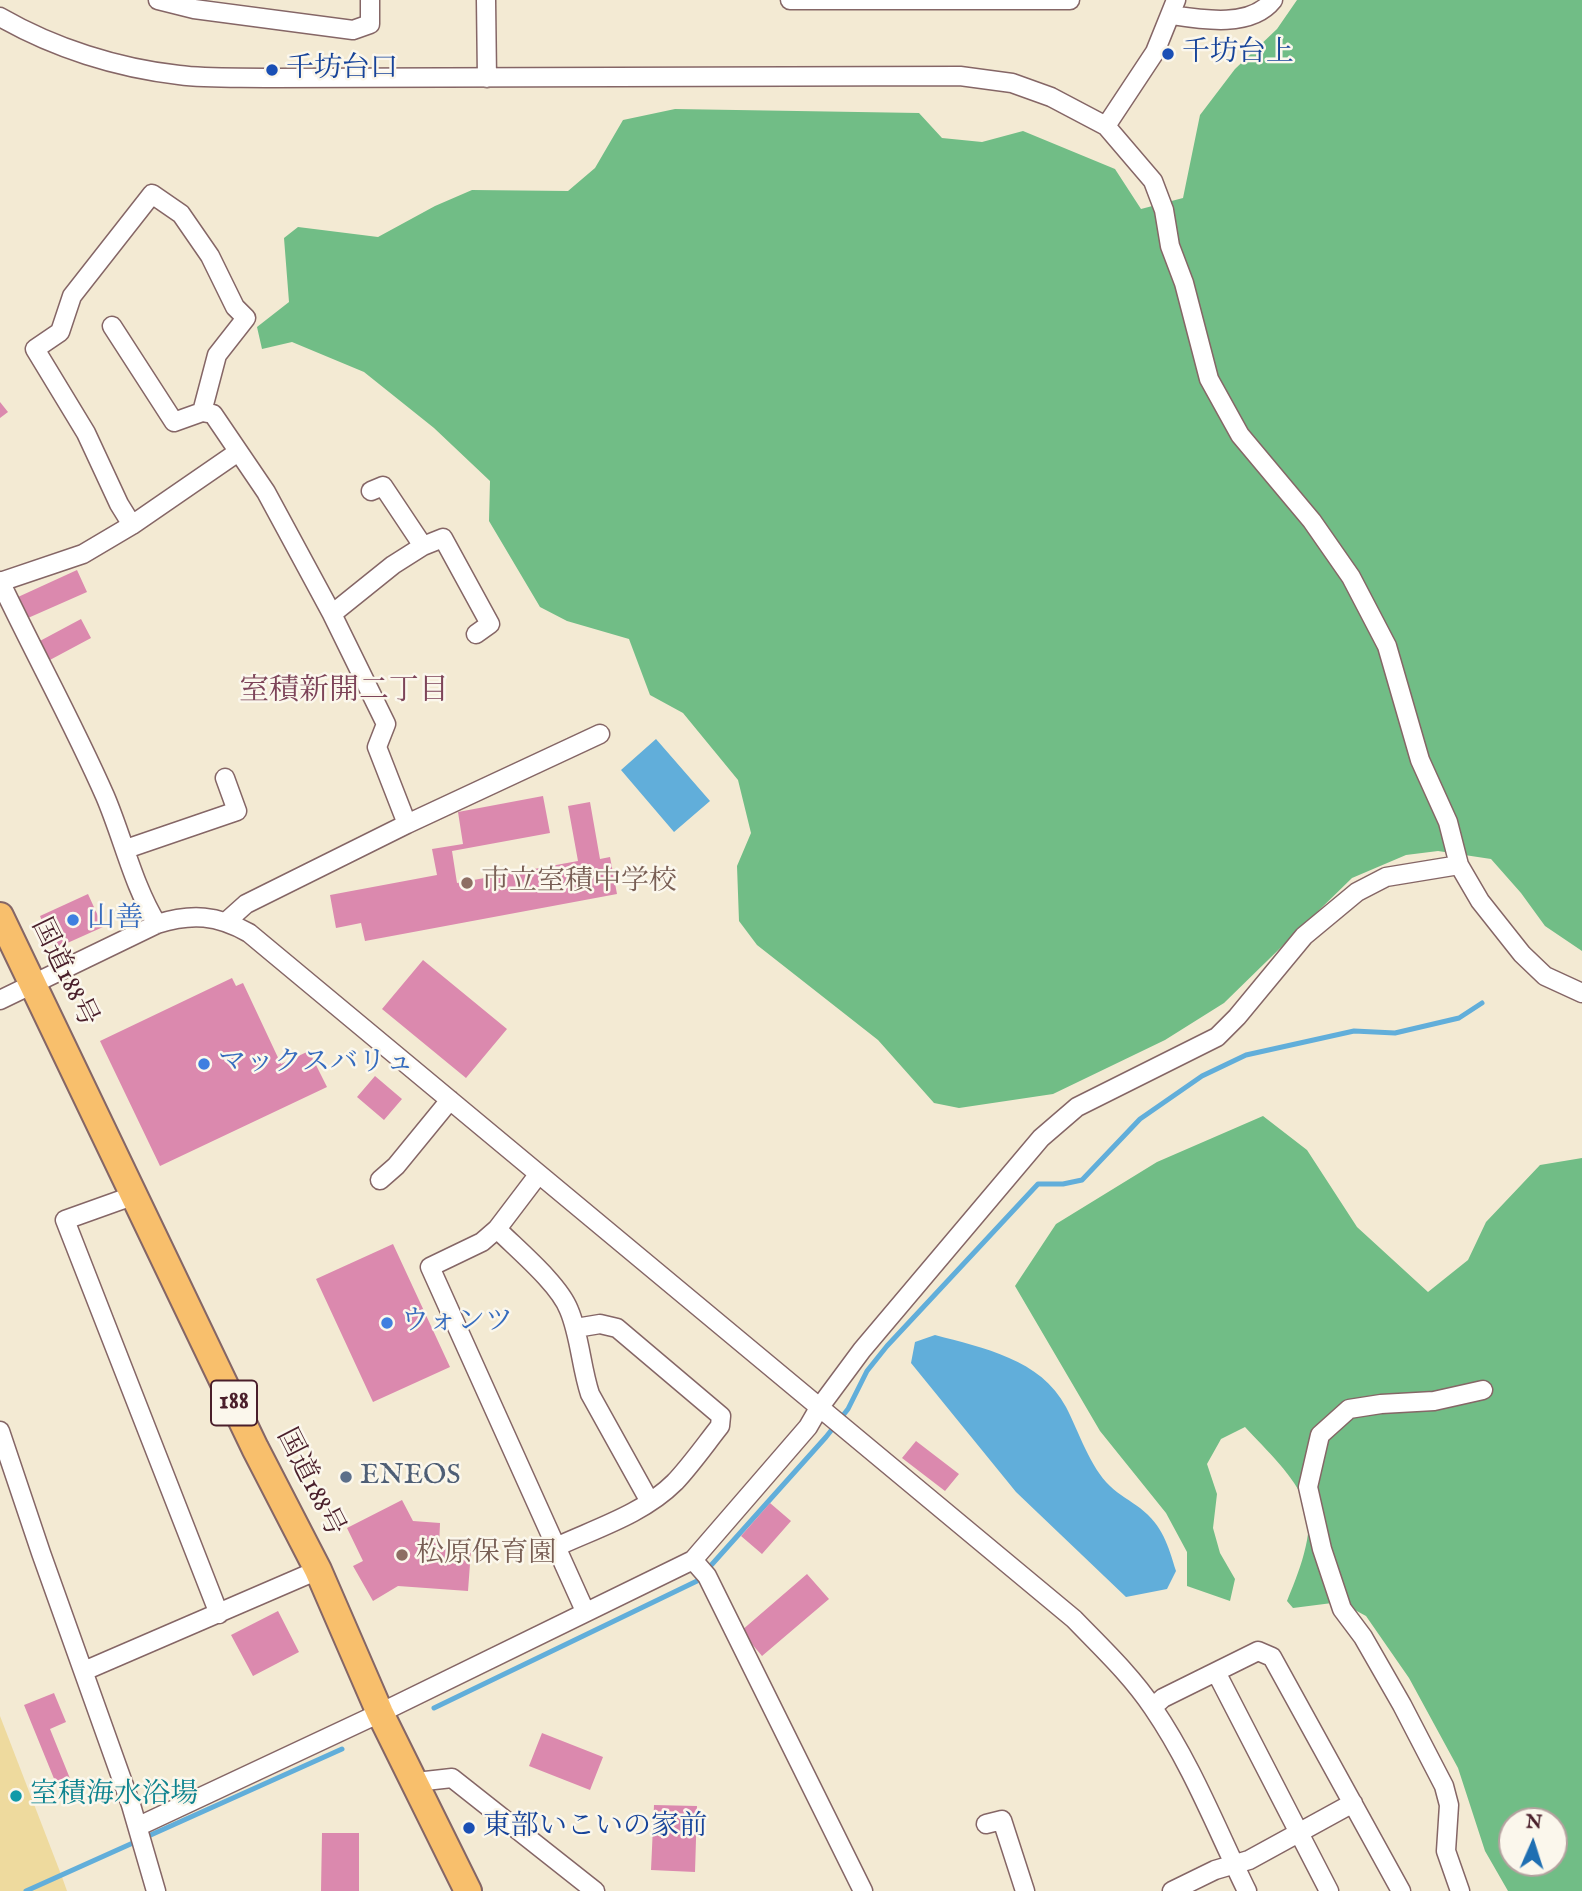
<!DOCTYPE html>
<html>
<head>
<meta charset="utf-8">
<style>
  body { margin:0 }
  #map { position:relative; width:1582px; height:1891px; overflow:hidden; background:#f3ead3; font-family:"IM FELL English",serif }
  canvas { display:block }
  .north { position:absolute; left:1498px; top:1807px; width:70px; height:70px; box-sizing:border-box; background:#fbf7ec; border:2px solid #b4a19f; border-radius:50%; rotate:3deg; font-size:19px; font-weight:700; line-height:28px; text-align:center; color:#4a1f2b }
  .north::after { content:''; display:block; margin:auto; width:24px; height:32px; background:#1f6fb2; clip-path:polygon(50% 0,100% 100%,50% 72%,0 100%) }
</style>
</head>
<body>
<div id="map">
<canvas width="1582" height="1891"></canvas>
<div class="north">N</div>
</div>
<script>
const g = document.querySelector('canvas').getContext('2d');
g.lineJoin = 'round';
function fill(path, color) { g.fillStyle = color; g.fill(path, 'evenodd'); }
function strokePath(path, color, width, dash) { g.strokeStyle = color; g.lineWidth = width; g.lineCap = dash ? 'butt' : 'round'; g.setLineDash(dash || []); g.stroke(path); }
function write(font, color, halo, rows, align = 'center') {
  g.font = font + ' "IM FELL English","Noto Serif JP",serif'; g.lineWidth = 5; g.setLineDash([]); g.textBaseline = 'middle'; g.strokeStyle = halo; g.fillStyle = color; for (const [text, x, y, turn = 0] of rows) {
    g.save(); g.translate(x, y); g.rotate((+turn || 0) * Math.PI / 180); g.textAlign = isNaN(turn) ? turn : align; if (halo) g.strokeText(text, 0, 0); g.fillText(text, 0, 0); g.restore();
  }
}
const forest = new Path2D(`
  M1297 0H1582V951L1545 926 1521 893 1491 859 1438 851 1406 855 1352 878 1224 1003 1165 1040 1053 1094 959 1108 934 1103 878 1040 757 945 739 921 737 866 751 833 738 780 683 713 650 695 629 639 567 621 540 607 489 521 490 481 434 428 364 372 292 342 262 349 257 327 289 302 284 238 298 227 378 237 435 206 472 190 568 191 595 168 623 120 675 109 919 113 942 138 982 142 1023 131 1115 169 1141 209 1183 198 1200 115 1235 69 1277 29Z
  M1263 1116 1307 1150 1357 1227 1428 1292 1468 1260 1486 1222 1540 1165 1582 1158V1891H1508L1485 1851 1458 1768 1409 1678 1366 1616 1340 1602 1293 1608 1287 1601C1297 1577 1316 1531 1306 1505 1294 1475 1267 1451 1245 1427L1221 1439 1207 1464 1217 1494 1213 1528 1220 1553 1235 1579 1230 1601 1187 1586V1552L1166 1513 1100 1431 1015 1286 1056 1224 1157 1162ZM1512 1821H1554V1863H1512Z`);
const sand = new Path2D(`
  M0 1716 62 1877 67 1891H0Z`);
const water = new Path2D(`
  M656 739 710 801 674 832 621 770Z
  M935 1335C983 1348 1041 1359 1066 1407 1079 1432 1090 1467 1110 1486 1119 1495 1131 1501 1140 1508 1163 1526 1168 1545 1176 1571L1167 1589 1126 1597 1016 1492 911 1363 915 1342Z`);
const stream = new Path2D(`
  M434 1708 697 1581 826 1437 848 1409 867 1371 887 1346 1038 1184H1063L1082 1180 1140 1119 1202 1076 1246 1055 1354 1031 1395 1033 1459 1018 1482 1003
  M26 1891 342 1749`);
const building = new Path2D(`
  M0 402 8 412 0 418Z
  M77 570 87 592 28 618 18 597Z
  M81 619 91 638 48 661 38 642Z
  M543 796 550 833 452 851 457 883 578 861 568 806 590 802 600 859 610 857 617 894 365 941 361 923 336 928 330 895 437 875 432 849 463 844 458 812Z
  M88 894 103 927 54 949 40 916Z
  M423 960 507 1029 466 1078 382 1009Z
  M232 978 236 986 243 983 281 1064 309 1051 327 1087 160 1166 100 1041Z
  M375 1076 402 1099 384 1120 357 1097Z
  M393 1244 450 1367 373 1402 316 1279Z
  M916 1441 959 1474 945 1491 902 1458Z
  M402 1500 413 1521 440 1523 439 1548 471 1550 468 1591 398 1586 373 1601 353 1566 363 1561 347 1528Z
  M770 1503 791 1521 762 1554 741 1536Z
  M807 1574 829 1599 762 1656 741 1631Z
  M278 1611 299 1652 253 1676 231 1635Z
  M54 1693 66 1722 50 1729 71 1781 57 1786 24 1705Z
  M542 1733 603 1757 590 1790 529 1766Z
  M654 1805 697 1806 695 1872 651 1870Z
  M322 1833H359V1891H321Z`);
const minor = new Path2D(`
  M158 0 194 9 353 30 370 24V0
  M486 0 487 78
  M790 0H1070
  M1171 15C1203 20 1251 28 1273 0
  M0 17C54 48 117 68 179 75 209 79 241 77 272 78L960 76 1012 83 1051 97 1106 126 1153 181 1164 210 1170 246 1184 283 1209 379 1240 435 1312 521 1351 577 1387 646 1420 760 1448 822 1459 865 1480 901 1522 954 1545 976 1582 993
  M1106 126 1155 52 1176 0
  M112 326 174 422 202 412 213 414 266 492 332 614 386 724 377 747 407 824
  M371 491 383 486 423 546
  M132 525 119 504 86 433 35 349 60 332 72 296 152 194 181 214 210 256 235 307 246 318 217 355 202 412
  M0 581C34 653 73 723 105 796 123 838 133 885 157 924
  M0 582 83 554 132 525 238 452
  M332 614 393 565 423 546 443 538 490 624 476 634
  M126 849 237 811 225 778
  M227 921 246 904 407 824 600 734
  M0 1000 157 924C192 913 217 915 249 933L1074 1619C1101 1647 1131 1675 1153 1708 1192 1765 1217 1830 1247 1891
  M538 1175 497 1229 482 1242 430 1267 585 1611
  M380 1180 396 1166 450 1100
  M135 1195 65 1220 219 1614
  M497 1229C518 1250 559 1284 569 1310 580 1336 581 1367 590 1394L650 1502
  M0 1431 41 1553 131 1805 156 1891
  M556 1547C597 1528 643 1514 675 1482 691 1465 705 1445 720 1426L721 1416 617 1328 600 1324 576 1328
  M693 1560 707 1576 863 1891
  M84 1671 318 1570
  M1216 1672 1329 1891
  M1153 1707 1163 1698 1258 1651 1272 1657 1401 1891
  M416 1782 452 1778 595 1891
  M986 1824 1002 1820 1025 1891
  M139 1826 380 1713 693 1560 808 1427 819 1408 862 1350 1041 1138 1077 1107 1217 1037 1237 1017 1304 936 1357 892 1386 877 1459 865
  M1172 1891 1215 1870 1249 1860 1353 1803
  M1460 1891 1446 1851 1449 1805 1444 1786 1402 1705 1363 1637 1342 1609 1322 1549 1308 1487 1320 1435 1349 1409 1381 1404 1434 1401 1483 1390`);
const highway = new Path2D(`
  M0 916 255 1448 318 1570 380 1713 468 1891`);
const markers = [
  [1168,54,7,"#1a4fb4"],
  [272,70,7,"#1a4fb4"],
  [467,883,7,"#8d6e63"],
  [73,920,7,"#3f7fe0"],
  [204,1064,7,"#3f7fe0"],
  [387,1323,7,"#3f7fe0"],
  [346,1477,7,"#5c6f8a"],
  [402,1555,7,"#8d6e63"],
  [16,1796,7,"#0f9aa8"],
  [469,1828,7,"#1a4fb4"]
];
const shields = [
  [234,1403,46]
];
const shieldNames = [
  ["188",234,1403]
];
const transitNames = [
  ["千坊台上",1182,54],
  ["千坊台口",286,70],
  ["東部いこいの家前",483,1828]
];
const educationNames = [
  ["市立室積中学校",481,883],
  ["松原保育園",416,1555]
];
const shopNames = [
  ["山善",87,920],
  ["マックスバリュ",218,1064],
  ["ウォンツ",401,1323]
];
const streetNames = [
  ["国道188号",63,973,64],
  ["国道188号",309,1483,63]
];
const serviceNames = [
  ["ENEOS",360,1477]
];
const cultureNames = [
  ["室積海水浴場",30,1796]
];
const neighbourhoodNames = [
  ["室積新開二丁目",344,693]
];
fill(forest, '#71bd86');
fill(sand, '#eeda9e');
fill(water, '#61aeda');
strokePath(stream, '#61aeda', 5);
fill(building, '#db89ae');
strokePath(minor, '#856666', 21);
strokePath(highway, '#856666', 30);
strokePath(minor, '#fff', 18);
strokePath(highway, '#f8bf6c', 26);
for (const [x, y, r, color] of markers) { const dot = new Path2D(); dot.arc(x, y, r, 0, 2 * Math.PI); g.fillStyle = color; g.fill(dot); strokePath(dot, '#fbf7ec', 2.5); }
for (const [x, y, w] of shields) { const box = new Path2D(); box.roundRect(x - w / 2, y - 22.5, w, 45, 5); g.fillStyle = '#fbf7ec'; g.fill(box); strokePath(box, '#4a1f2b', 2); }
write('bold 26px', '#4a1f2b', null, shieldNames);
write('28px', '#164399', '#fbf7ec', transitNames, 'left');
write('28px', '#785e54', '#fbf7ec', educationNames, 'left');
write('28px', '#366cbe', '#fbf7ec', shopNames, 'left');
write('28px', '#4a1f2b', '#fbf7ec', streetNames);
write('28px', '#4e5e75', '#fbf7ec', serviceNames, 'left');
write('28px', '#0d838f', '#fbf7ec', cultureNames, 'left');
write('30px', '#7d4459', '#fbf7ec', neighbourhoodNames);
</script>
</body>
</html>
